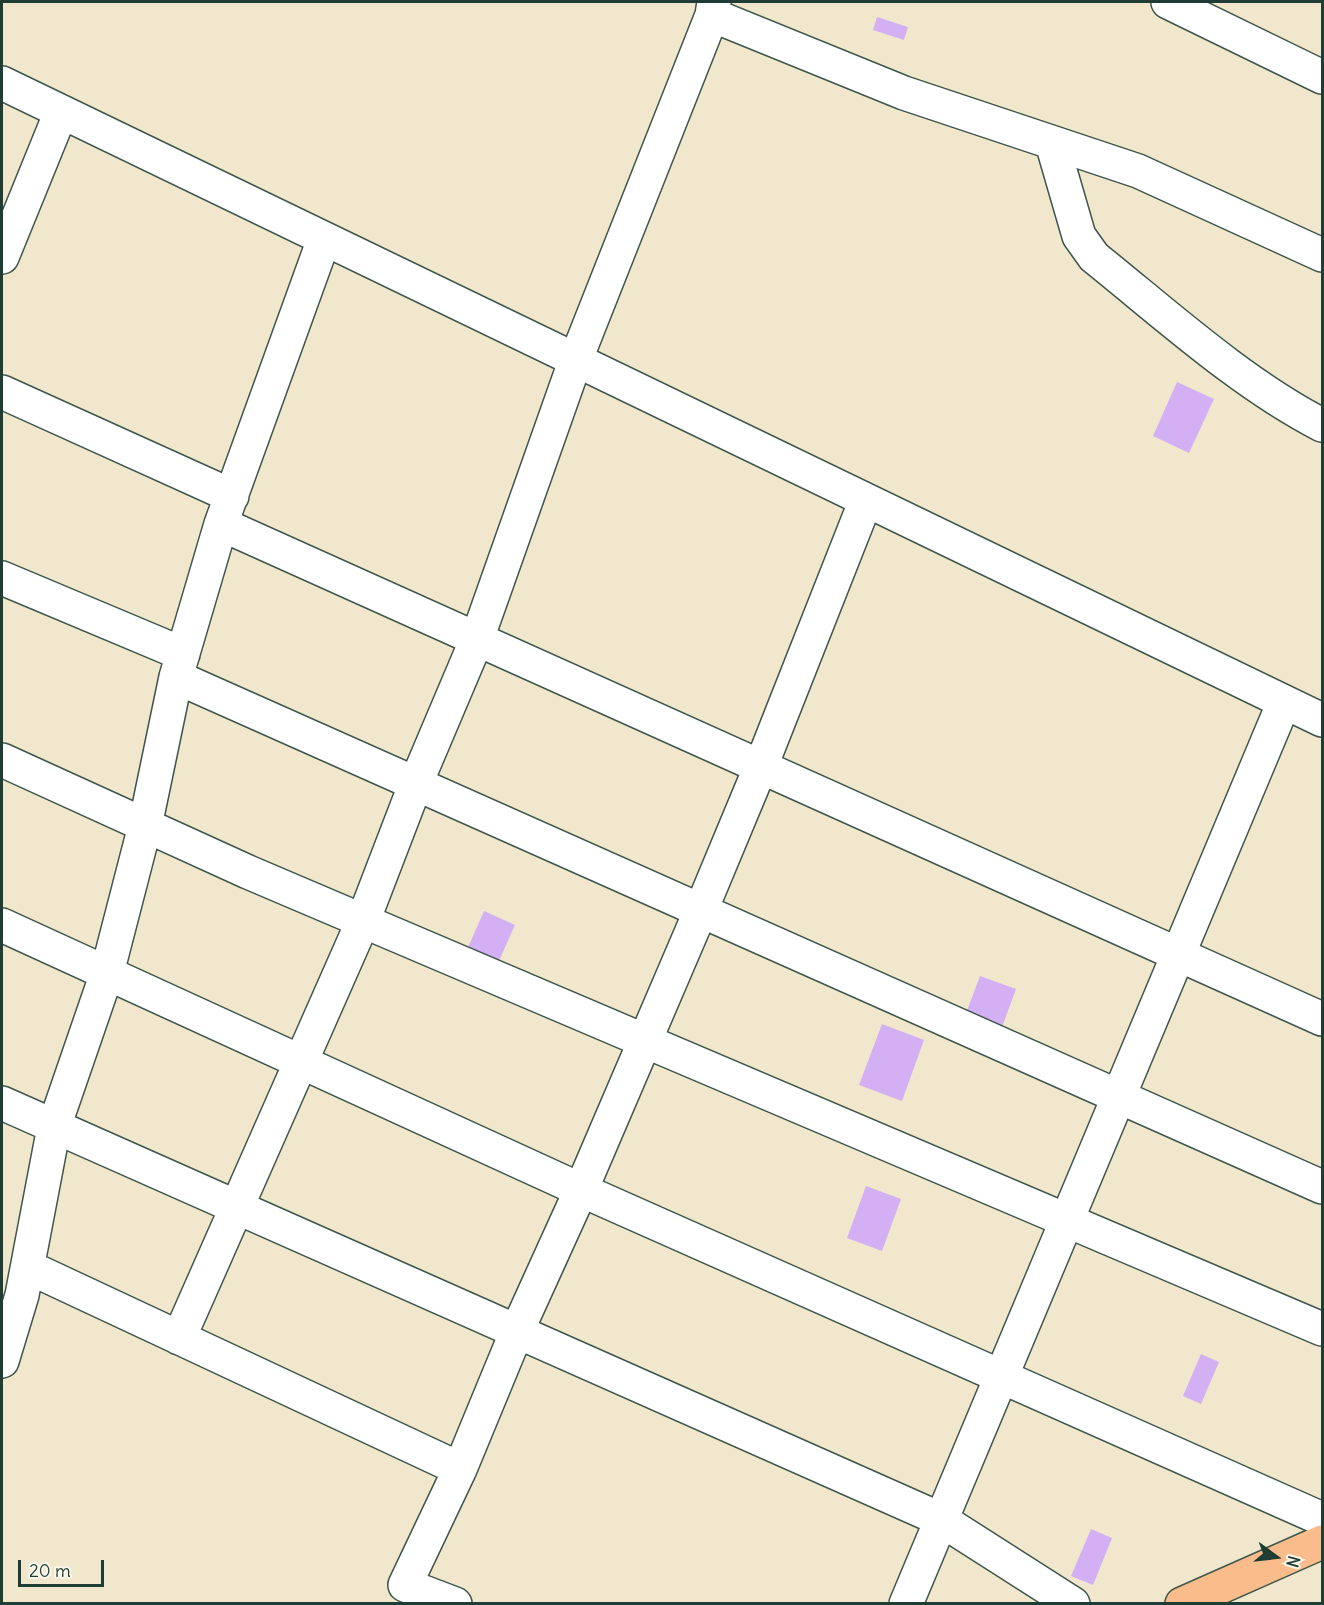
<!DOCTYPE html>
<html>
<head>
<meta charset="utf-8">
<style>
  body { margin:0 }
  #map { position:relative; width:1324px; height:1605px; overflow:hidden; background:#f0e7cc; font-family:Delius,sans-serif }
  canvas { display:block }
  .frame { position:absolute; inset:0; border:3px solid #1f3d34; pointer-events:none }
  .north { position:absolute; left:1246px; top:1527px; width:60px; height:60px; -webkit-text-stroke:4px #fbf7ec; paint-order:stroke; rotate:105deg; font-size:16px; font-weight:700; line-height:24px; text-align:center; color:#1f3d34 }
  .north::after { content:''; display:block; margin:auto; width:21px; height:27px; background:#1f3d34; clip-path:polygon(50% 0,100% 100%,50% 72%,0 100%) }
  .scale { position:absolute; left:18px; top:1560px; width:86px; height:27px; box-sizing:border-box; border:3px solid #1f3d34; border-top:0; padding-left:8px; font-size:18px; line-height:21px; white-space:nowrap; color:#1f3d34; -webkit-text-stroke:4px #fbf7ec; paint-order:stroke }
</style>
</head>
<body>
<div id="map">
<canvas width="1324" height="1605"></canvas>
<div class="frame"></div>
<div class="north">N</div>
<div class="scale">20 m</div>
</div>
<script>
const g = document.querySelector('canvas').getContext('2d');
g.lineJoin = 'round';
function fill(path, color) { g.fillStyle = color; g.fill(path, 'evenodd'); }
function strokePath(path, color, width, dash) { g.strokeStyle = color; g.lineWidth = width; g.lineCap = dash ? 'butt' : 'round'; g.setLineDash(dash || []); g.stroke(path); }
const building = new Path2D(`
  M877 17 908 27 904 40 873 30Z
  M1177 382 1214 399 1189 453 1153 436Z
  M484 911 515 925 493 974 466 952Z
  M980 976 1016 989 998 1038 962 1024Z
  M882 1024 924 1040 902 1101 859 1085Z
  M866 1186 901 1199 882 1251 847 1238Z
  M1201 1354 1219 1362 1201 1404 1183 1396Z
  M1091 1529 1112 1538 1093 1585 1071 1576Z`);
const minor = new Path2D(`
  M1168 2 1322 77
  M712 15 904 93 1138 171 1322 255
  M2 83 1322 720
  M1052 143 1079 236 1094 257C1165 314 1242 384 1322 425
  M324 239 221 524 1322 1019
  M2 257 61 112
  M2 392 232 496
  M221 524 176 677 1322 1187
  M2 578 183 654
  M2 760 248 872 1322 1329
  M2 925 581 1190 1322 1519
  M2 1103 940 1519 1073 1604
  M28 1267 460 1469
  M179 1338 363 921 416 783 477 639 576 359 712 15 714 2
  M2 1361 22 1295 54 1127 107 973 145 826 176 677
  M455 1604 405 1585 460 1469 517 1331 581 1190 701 910 761 766 866 500
  M906 1604 1284 702`);
const major = new Path2D(`
  M1182 1604 1322 1542`);
fill(building, '#d3b0f4');
strokePath(minor, '#3e564b', 36);
strokePath(major, '#3e564b', 36);
strokePath(minor, '#fff', 33);
strokePath(major, '#f9bc8a', 33);
</script>
</body>
</html>
